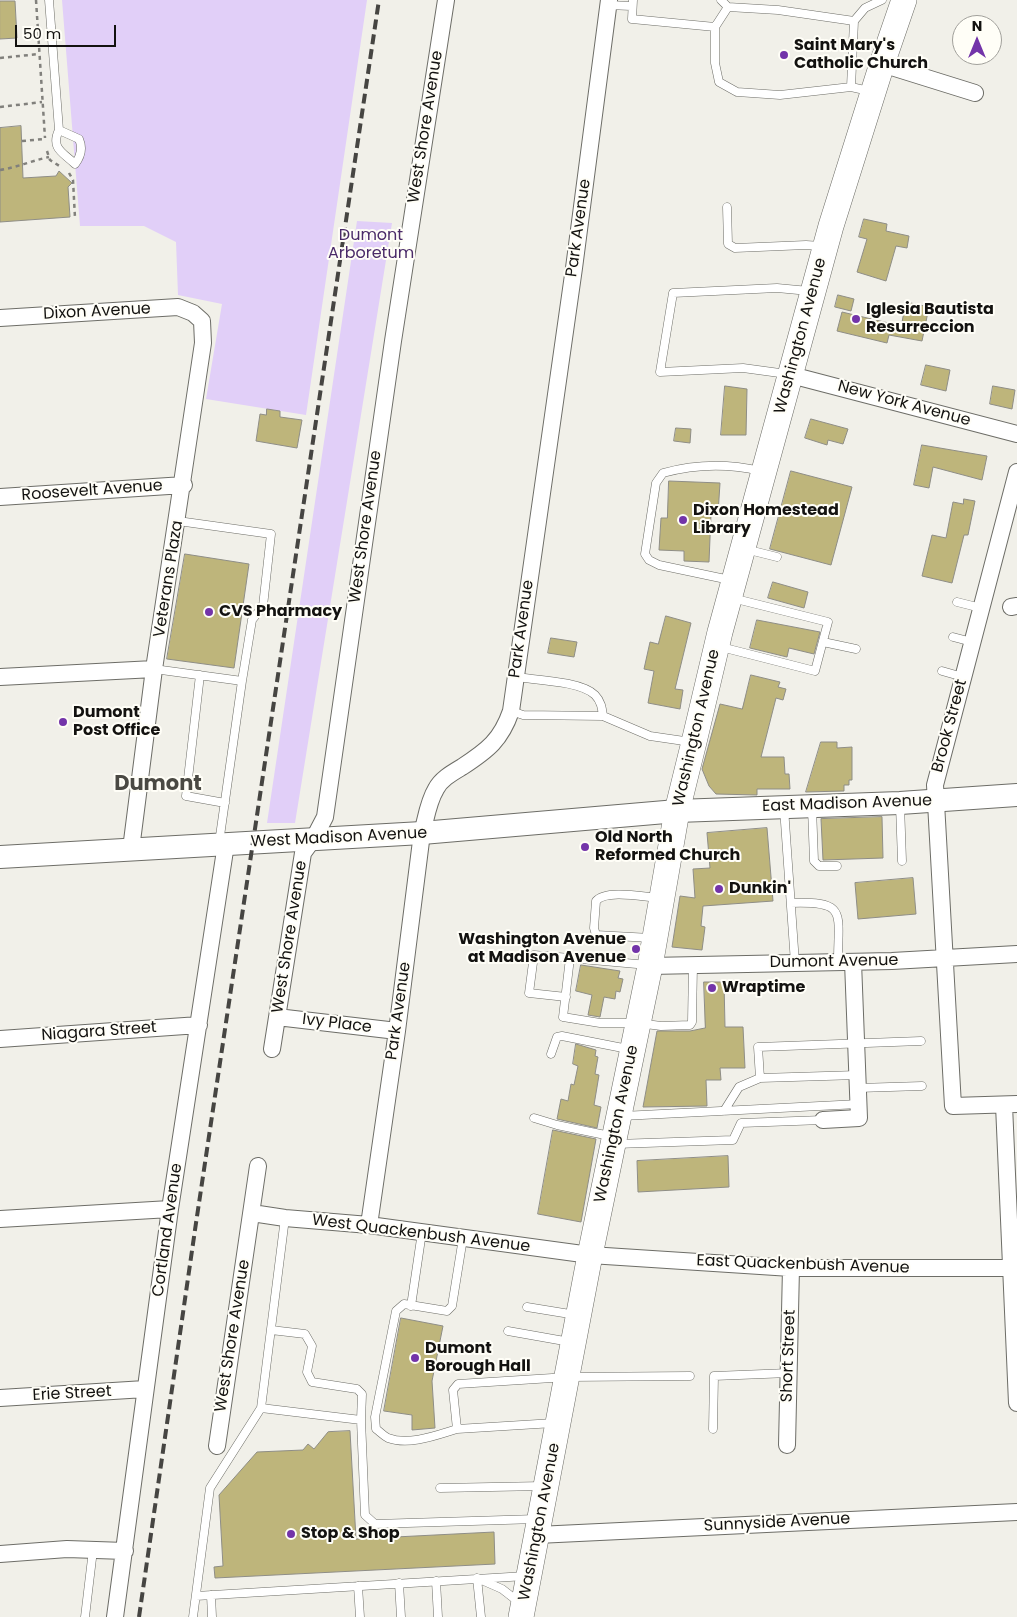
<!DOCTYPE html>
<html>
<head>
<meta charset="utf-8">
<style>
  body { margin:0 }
  #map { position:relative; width:1017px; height:1617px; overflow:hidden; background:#f1f0e9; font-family:Poppins,sans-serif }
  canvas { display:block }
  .north { position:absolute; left:952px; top:15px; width:50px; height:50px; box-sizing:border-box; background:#fffef7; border:1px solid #a1a09b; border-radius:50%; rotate:0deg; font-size:14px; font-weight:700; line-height:20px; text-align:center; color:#131210 }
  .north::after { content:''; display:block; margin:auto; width:18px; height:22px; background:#7334a9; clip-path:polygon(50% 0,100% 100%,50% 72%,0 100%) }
  .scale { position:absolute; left:15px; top:25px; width:101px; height:22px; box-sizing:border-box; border:2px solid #131210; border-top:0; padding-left:6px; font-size:15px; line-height:18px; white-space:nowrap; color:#131210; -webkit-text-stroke:4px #fffef7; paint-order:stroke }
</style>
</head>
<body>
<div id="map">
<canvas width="1017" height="1617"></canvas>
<div class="north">N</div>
<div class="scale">50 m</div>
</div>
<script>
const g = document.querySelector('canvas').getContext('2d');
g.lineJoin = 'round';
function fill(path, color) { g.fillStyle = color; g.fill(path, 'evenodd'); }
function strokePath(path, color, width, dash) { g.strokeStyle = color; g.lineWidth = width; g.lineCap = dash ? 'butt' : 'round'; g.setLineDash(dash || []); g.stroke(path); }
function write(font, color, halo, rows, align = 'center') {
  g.font = font + ' Poppins,sans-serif'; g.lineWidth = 4; g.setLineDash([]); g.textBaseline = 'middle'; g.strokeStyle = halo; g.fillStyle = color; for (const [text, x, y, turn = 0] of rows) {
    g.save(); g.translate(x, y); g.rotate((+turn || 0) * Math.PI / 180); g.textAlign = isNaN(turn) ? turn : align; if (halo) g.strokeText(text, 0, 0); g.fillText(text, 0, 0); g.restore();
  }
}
const green = new Path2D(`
  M62 0H367L306 415 206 399 222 304 178 295 176 242 144 226H80Z
  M357 221 392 223 295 823H267Z`);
const building = new Path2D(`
  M0 1H15L17 38 0 39Z
  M21 126 23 178 56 176 59 171 72 183 68 187 70 217 0 222V128Z
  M864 219 887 224 886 231 909 236 907 248 896 246 886 281 857 272 867 239 859 237Z
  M838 295 854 299 851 311 835 307Z
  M906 302 929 307 922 341 889 335 887 343 837 331 842 312 901 326Z
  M926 365 950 370 946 391 921 385Z
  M725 386 747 389 746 435H721Z
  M993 386 1015 390 1012 409 990 404Z
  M267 409 280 411V417L302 420 297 448 256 441 260 414 266 415Z
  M811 419 848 429 843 444 828 440 827 445 805 438Z
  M676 428 691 429 690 443 674 441Z
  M922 445 987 456 982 480 933 467 929 488 914 485Z
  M791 471 852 487 831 565 770 549Z
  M669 481 720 483 718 514H711L709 562 684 561V551L659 550 661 518H667Z
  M964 499 975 501 968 535H964L952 583 922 576 932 535 946 538 953 502 963 504Z
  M185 554 249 564 234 668 167 659Z
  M773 582 808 592 804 608 768 598Z
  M666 616 691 623 675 689 683 690 680 709 648 703 654 671 644 669 650 642 658 644Z
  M757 620 820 632 814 654 789 648 787 657 750 648Z
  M551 638 577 642 574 657 548 653Z
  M751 675 780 682 778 687 786 689 783 700 776 698 761 757H784L785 774H789L790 789H757V795L716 794 709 786 702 769 720 704 742 709Z
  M821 742H837V748L852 747V780H849V785H844V791L806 792Z
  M882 817 883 858 823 860 821 819Z
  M767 828 773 901 703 906 701 926 705 927 702 950 672 947 680 896 695 898 693 869 710 868 707 833Z
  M913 878 916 914 858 919 855 883Z
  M581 965 620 971 618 978 623 979 620 992 616 991 615 999 604 997 600 1017 588 1015 592 995 576 991Z
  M704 982H724L725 1027H743L745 1068H720L721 1080H706L707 1106 643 1107 657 1031H690L705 1028Z
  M576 1044 596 1050 595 1056 598 1057 595 1074 599 1075 594 1105 601 1107 597 1128 557 1119 561 1099 568 1101 571 1084 574 1085 578 1066 573 1064Z
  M553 1130 596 1139 581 1222 538 1214Z
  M728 1156 729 1187 638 1192 637 1161Z
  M401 1318 443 1326 432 1381 435 1428 412 1430V1415L384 1411Z
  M350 1431 356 1539 494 1532 495 1564 215 1578 214 1567 223 1566 219 1495 257 1452 303 1450 308 1444 314 1449 328 1432Z`);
const path = new Path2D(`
  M36 0 45 138
  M0 58 39 54
  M0 107 42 102
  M22 141 45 139
  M47 151 50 160 61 167
  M0 170C18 167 31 161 49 157
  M69 173 73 180 75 218`);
const service = new Path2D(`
  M49 0 59 130C50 149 64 153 75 164 81 156 83 148 79 139L59 130
  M633 0 632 19 715 27
  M721 0 728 7
  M608 5 631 6
  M854 21 778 10 728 7 715 27V63L719 82 737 92 780 95 851 87 869 91
  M851 87 854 21 865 8 882 0
  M727 207 728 244 735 248 806 245 821 246
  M787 374 743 368 660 372 673 293 777 288 809 291
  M178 521 271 534 263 606 252 620 242 681
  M745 549 777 557
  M730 580 659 565 649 560 645 554 656 483 663 473C696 464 726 463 760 471
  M957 602 981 608
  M953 637 972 642
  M823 642 856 649
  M721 647 815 671 828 622 732 598
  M154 669 242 681 219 843
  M942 671 963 677
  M200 675 186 796 225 803
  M516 677C535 680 581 681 595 695 601 701 602 708 603 716
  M511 711 523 715 603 716 650 736 691 742
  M900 805 902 861
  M784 808 795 963
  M812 808 814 861 819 866H837
  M791 903C848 901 838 912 838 962
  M651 938 596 935 594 928 596 901C606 889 644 897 660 898
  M648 965 570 958 563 1017 600 1023H638L661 1026 690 1025 692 1022 693 965
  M566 997 529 993 534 955 570 958
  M551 1054 557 1037 562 1036 628 1049
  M760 1078 758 1047 921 1041
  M858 1088 922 1086
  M724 1111 739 1087 760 1078 858 1075
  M622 1116 859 1104
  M534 1118 557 1125 610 1136
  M616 1144 733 1140 741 1123 823 1120
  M285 1218 261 1408 361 1420
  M411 1306 422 1232
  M527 1307 576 1315
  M271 1330 305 1334 312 1346 307 1372 312 1382 357 1389 362 1394 361 1420 365 1515 375 1524 537 1519
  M508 1331 570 1342
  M554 1423 457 1429 453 1390 458 1384 568 1377 690 1376
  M457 1429C437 1435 409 1446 388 1438 384 1436 379 1431 376 1429L375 1417 396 1311 404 1304 447 1311 452 1306 463 1238
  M713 1429 714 1376 789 1373
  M440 1488 543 1486
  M436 1581 438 1617
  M399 1583 401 1617
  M358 1586 360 1617
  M211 1595 212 1617
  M196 1596 526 1576
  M85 1617 93 1550
  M193 1617 210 1488 261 1408
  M481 1617 477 1578 502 1589 520 1603`);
const minor = new Path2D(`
  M882 64 975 93
  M0 318 178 307 193 313 202 321 203 343 154 669 131 849
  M791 375 1017 434
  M1017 472 935 785 953 1106 1017 1104
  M0 497 184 485
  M1011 607 1017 606
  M0 677 154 669
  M650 966 892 961 1017 954
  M277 1017 397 1031
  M0 1039 199 1025
  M272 1049 303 853 314 838 325 817 393 341 446 0
  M1004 1105 1017 1403
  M823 1120 859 1118 853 962
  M252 1213 285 1218 369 1225 590 1255 791 1268H1017
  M0 1219 170 1209
  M369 1225 397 1031 422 833C426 819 428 802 436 789 441 779 452 773 462 767 488 750 501 740 511 711L574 268 609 0
  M0 1398 145 1389
  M787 1445 791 1268
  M217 1446 258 1166
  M537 1535 1017 1512
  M0 1554 67 1549 125 1551
  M115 1617 170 1209 226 844`);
const secondary = new Path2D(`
  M0 857 422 833 677 811 900 803 1017 795`);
const primary = new Path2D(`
  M521 1617 590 1255 650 966 677 811 694 742 720 632 831 226 882 64 904 0`);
const rail = new Path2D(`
  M139 1617 196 1223 379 0`);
const markers = [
  [784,55,5,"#7334a9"],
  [856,319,5,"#7334a9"],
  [683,520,5,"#7334a9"],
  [209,612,5,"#7334a9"],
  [63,722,5,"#7334a9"],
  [585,847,5,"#7334a9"],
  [719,889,5,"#7334a9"],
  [636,949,5,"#7334a9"],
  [712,988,5,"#7334a9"],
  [415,1358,5,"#7334a9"],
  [291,1534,5,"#7334a9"]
];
const poiNames = [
  ["Saint Mary's",794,46],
  ["Catholic Church",794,64],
  ["Iglesia Bautista",866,310],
  ["Resurreccion",866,328],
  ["Dixon Homestead",693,511],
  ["Library",693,529],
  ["CVS Pharmacy",219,612],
  ["Dumont",73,713],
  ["Post Office",73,731],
  ["Old North",595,838],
  ["Reformed Church",595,856],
  ["Dunkin'",729,889],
  ["Washington Avenue",626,940,"right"],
  ["at Madison Avenue",626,958,"right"],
  ["Wraptime",722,988],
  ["Dumont",425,1349],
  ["Borough Hall",425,1367],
  ["Stop & Shop",301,1534]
];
const streetNames = [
  ["West Shore Avenue",426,127,-81],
  ["Park Avenue",579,228,-82],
  ["Dixon Avenue",97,312,-3],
  ["Washington Avenue",801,336,-75],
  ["New York Avenue",904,404,15],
  ["Roosevelt Avenue",92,491,-4],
  ["West Shore Avenue",366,527,-82],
  ["Veterans Plaza",169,579,-81],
  ["Park Avenue",522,629,-82],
  ["Brook Street",950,726,-75],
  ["Washington Avenue",697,728,-77],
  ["East Madison Avenue",847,804,-2],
  ["West Madison Avenue",339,838,-3],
  ["West Shore Avenue",290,937,-81],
  ["Dumont Avenue",834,962,-1],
  ["Park Avenue",399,1011,-82],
  ["Ivy Place",337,1024,7],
  ["Niagara Street",99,1032,-4],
  ["Washington Avenue",617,1124,-78],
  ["Cortland Avenue",168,1230,-82],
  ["West Quackenbush Avenue",421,1234,7],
  ["East Quackenbush Avenue",803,1265,2],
  ["West Shore Avenue",233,1336,-81],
  ["Short Street",789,1356,-88],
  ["Erie Street",72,1394,-3],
  ["Washington Avenue",540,1522,-79],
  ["Sunnyside Avenue",777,1523,-3]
];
const parkNames = [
  ["Dumont",371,236],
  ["Arboretum",371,254]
];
const districtNames = [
  ["Dumont",158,785]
];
fill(green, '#e1cff8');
fill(building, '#beb57b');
strokePath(building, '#8e8d86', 1);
strokePath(service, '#6d6d67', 9);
strokePath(minor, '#6d6d67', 18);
strokePath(secondary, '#6d6d67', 24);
strokePath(primary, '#6d6d67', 26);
strokePath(path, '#81807c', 2.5, [4, 4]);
strokePath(service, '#fff', 8);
strokePath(minor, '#fff', 16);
strokePath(secondary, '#fff', 22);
strokePath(primary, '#fff', 25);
strokePath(rail, '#464542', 4, [10, 5]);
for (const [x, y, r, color] of markers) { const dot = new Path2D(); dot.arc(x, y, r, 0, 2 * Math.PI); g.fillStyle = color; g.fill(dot); strokePath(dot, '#fffef7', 2); }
write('bold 16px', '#131210', '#fffef7', poiNames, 'left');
write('16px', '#131210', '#fffef7', streetNames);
write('16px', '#4a2a69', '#fffef7', parkNames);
write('bold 21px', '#4a4943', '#fffef7', districtNames);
</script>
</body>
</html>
